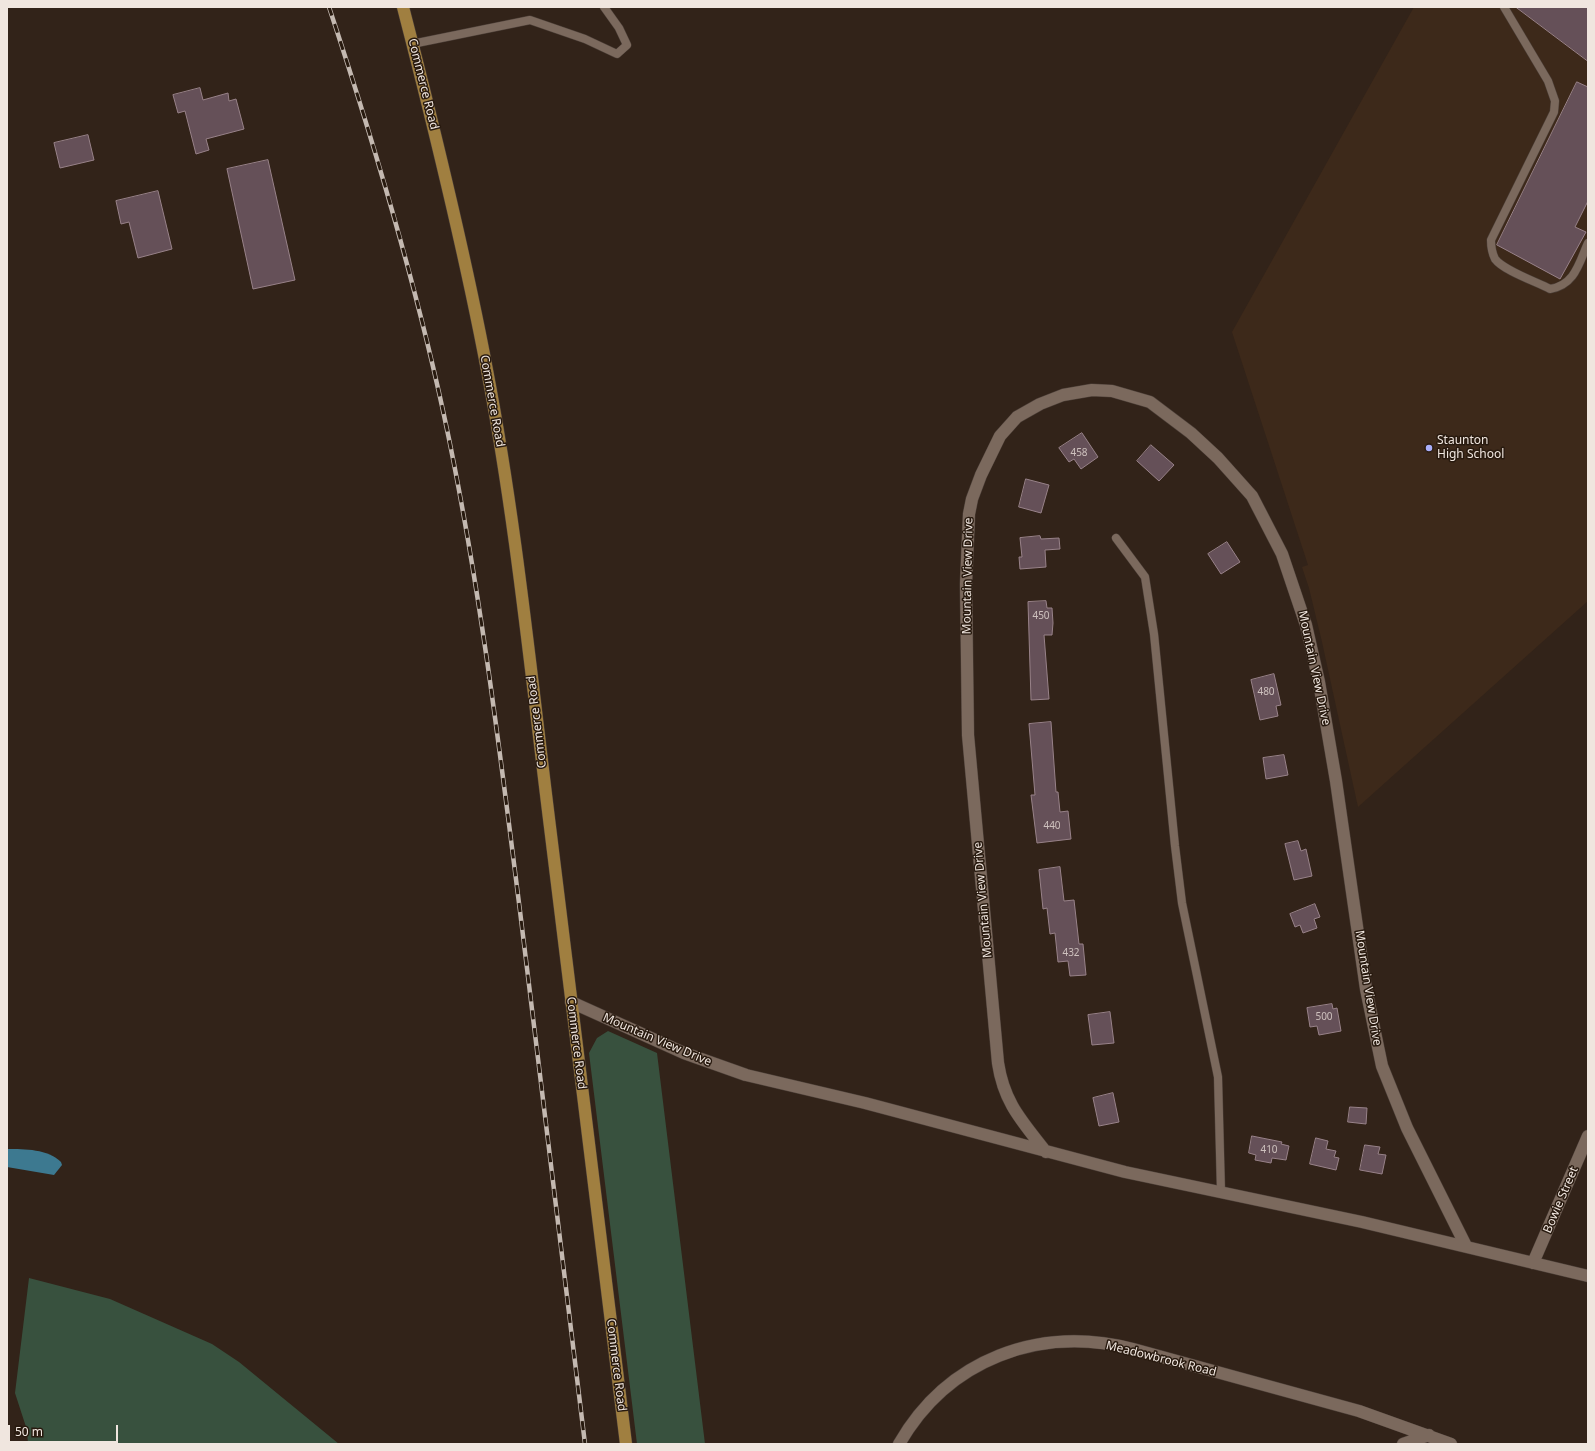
<!DOCTYPE html>
<html>
<head>
<meta charset="utf-8">
<style>
  body { margin:0 }
  #map { position:relative; width:1595px; height:1451px; overflow:hidden; background:#322319; font-family:"Noto Sans",sans-serif }
  canvas { display:block }
  .frame { position:absolute; inset:0; border:8px solid #f0e6df; pointer-events:none }
  .scale { position:absolute; left:8px; top:1425px; width:110px; height:18px; box-sizing:border-box; border:2px solid #f0e6df; border-top:0; padding-left:5px; font-size:12px; line-height:14px; white-space:nowrap; color:#f0e6df; -webkit-text-stroke:3px #281a0f; paint-order:stroke }
</style>
</head>
<body>
<div id="map">
<canvas width="1595" height="1451"></canvas>
<div class="frame"></div>
<div class="scale">50 m</div>
</div>
<script>
const g = document.querySelector('canvas').getContext('2d');
g.lineJoin = 'round';
function fill(path, color) { g.fillStyle = color; g.fill(path, 'evenodd'); }
function strokePath(path, color, width, dash) { g.strokeStyle = color; g.lineWidth = width; g.lineCap = dash ? 'butt' : 'round'; g.setLineDash(dash || []); g.stroke(path); }
function write(font, color, halo, rows, align = 'center') {
  g.font = font + ' "Noto Sans",sans-serif'; g.lineWidth = 3; g.setLineDash([]); g.textBaseline = 'middle'; g.strokeStyle = halo; g.fillStyle = color; for (const [text, x, y, turn = 0] of rows) {
    g.save(); g.translate(x, y); g.rotate((+turn || 0) * Math.PI / 180); g.textAlign = isNaN(turn) ? turn : align; if (halo) g.strokeText(text, 0, 0); g.fillText(text, 0, 0); g.restore();
  }
}
const built = new Path2D(`
  M1414 7H1588V601L1358 807 1322 642 1309 588 1302 567 1308 565 1232 332Z`);
const green = new Path2D(`
  M608 1031 657 1053 705 1444H637L589 1053 597 1038Z
  M29 1278 110 1299 212 1344 239 1362 339 1444H28L27 1430 15 1393Z`);
const water = new Path2D(`
  M7 1149C25 1149 48 1149 61 1162L62 1165 54 1175 7 1167Z`);
const building = new Path2D(`
  M1516 7H1588V61Z
  M1577 82 1588 87V201L1575 227 1586 232 1560 279 1497 245Z
  M200 88 203 100 228 93 229 101 236 99 244 129 206 139 209 150 196 154 185 111 178 113 173 95Z
  M88 135 94 160 60 168 54 143Z
  M268 160 295 280 253 289 227 169Z
  M158 191 172 249 138 258 129 222 121 224 116 201Z
  M1082 433 1098 457 1081 469 1074 459 1069 462 1059 448Z
  M1151 445 1174 465 1159 481 1137 461Z
  M1026 479 1049 485 1041 513 1019 507Z
  M1040 536 1041 539 1059 538 1060 549 1045 550 1046 567 1020 569 1019 557H1022L1020 538Z
  M1227 542 1240 562 1221 574 1208 554Z
  M1046 601 1047 608H1052L1053 623 1052 635H1044L1049 699 1031 700 1028 602Z
  M1274 674 1281 705 1276 706 1278 716 1260 720 1251 680Z
  M1051 722 1056 792H1058L1060 812 1068 811 1071 839 1037 843 1031 795H1035L1029 724Z
  M1284 755 1288 775 1266 779 1263 758Z
  M1298 841 1301 851 1306 849 1312 876 1294 880 1285 844Z
  M1060 867 1064 901 1074 900 1079 944H1083L1086 975 1070 976 1068 961 1058 962 1055 933 1050 934 1047 908 1043 909 1039 870Z
  M1315 904 1320 917 1314 919 1317 928 1303 933 1300 925 1295 927 1290 914Z
  M1332 1004 1333 1009 1337 1008 1341 1031 1319 1035 1317 1026 1310 1027 1307 1008Z
  M1110 1012 1114 1043 1092 1045 1088 1015Z
  M1113 1093 1119 1122 1099 1126 1093 1098Z
  M1350 1107 1367 1108 1366 1124 1348 1122Z
  M1252 1136 1282 1142 1281 1144 1289 1146 1286 1160 1272 1158 1271 1163 1255 1160 1256 1155 1249 1153Z
  M1316 1138 1328 1141 1326 1149 1336 1151 1334 1157 1339 1158 1336 1170 1310 1164Z
  M1365 1145 1380 1147 1378 1154 1386 1155 1382 1174 1360 1170Z`);
const service = new Path2D(`
  M1504 7 1548 81 1555 101 1554 112 1491 240C1491 247 1492 253 1495 259 1504 271 1537 282 1550 289 1575 285 1579 263 1588 243
  M412 44 530 20 585 39 617 54 627 45 619 28 604 7
  M1116 538 1145 577 1154 634 1175 846 1182 903 1218 1077 1221 1192`);
const minor = new Path2D(`
  M571 1002 684 1053 746 1075 865 1103 1125 1172 1362 1222 1588 1276
  M1046 1152C1022 1121 1004 1103 998 1063L968 735 966 584 969 514 972 499 981 475 1000 436 1017 417 1040 404 1063 395 1092 390 1112 391 1150 402 1191 433 1218 458 1252 496 1282 554 1306 625 1319 682 1336 781 1366 989 1382 1066 1407 1128 1466 1246
  M1533 1263 1588 1136
  M899 1444C948 1359 1039 1325 1133 1349L1359 1411 1451 1444
  M1403 1444 1429 1435`);
const primary = new Path2D(`
  M403 7C434 127 464 248 487 370 516 521 531 675 550 827 575 1033 601 1238 626 1444`);
const rail = new Path2D(`
  M329 7C376 149 419 293 449 439 481 595 500 753 520 911 542 1089 563 1266 585 1444`);
const markers = [
  [1429,448,4,"#aaaffb"]
];
const numberNames = [
  ["458",1079,453],
  ["450",1041,616],
  ["480",1266,692],
  ["440",1052,826],
  ["432",1071,953],
  ["500",1324,1017],
  ["410",1269,1150]
];
const streetNames = [
  ["Commerce Road",423,84,76],
  ["Commerce Road",492,401,80],
  ["Mountain View Drive",968,576,-89],
  ["Mountain View Drive",1314,668,78],
  ["Commerce Road",537,722,-97],
  ["Mountain View Drive",983,900,-95],
  ["Mountain View Drive",1368,988,81],
  ["Mountain View Drive",657,1040,23],
  ["Commerce Road",576,1043,83],
  ["Bowie Street",1561,1200,-67],
  ["Meadowbrook Road",1161,1359,14],
  ["Commerce Road",616,1365,83]
];
const poiNames = [
  ["Staunton",1437,441],
  ["High School",1437,455]
];
fill(built, '#3d291a');
fill(green, '#38513e');
fill(water, '#3d7990');
fill(building, '#655058');
strokePath(building, '#988289', 1);
strokePath(service, '#4d4039', 9);
strokePath(minor, '#4d4039', 13);
strokePath(primary, '#4d4039', 13);
strokePath(service, '#7b695d', 8);
strokePath(minor, '#7b695d', 12);
strokePath(primary, '#a07f40', 12);
strokePath(rail, '#c4b9b1', 4.5);
strokePath(rail, '#281a0f', 3, [9]);
for (const [x, y, r, color] of markers) { const dot = new Path2D(); dot.arc(x, y, r, 0, 2 * Math.PI); g.fillStyle = color; g.fill(dot); strokePath(dot, '#281a0f', 1.5); }
write('10px', '#cdc0bd', null, numberNames);
write('12px', '#f0e6df', '#281a0f', streetNames);
write('12px', '#f0e6df', '#281a0f', poiNames, 'left');
</script>
</body>
</html>
